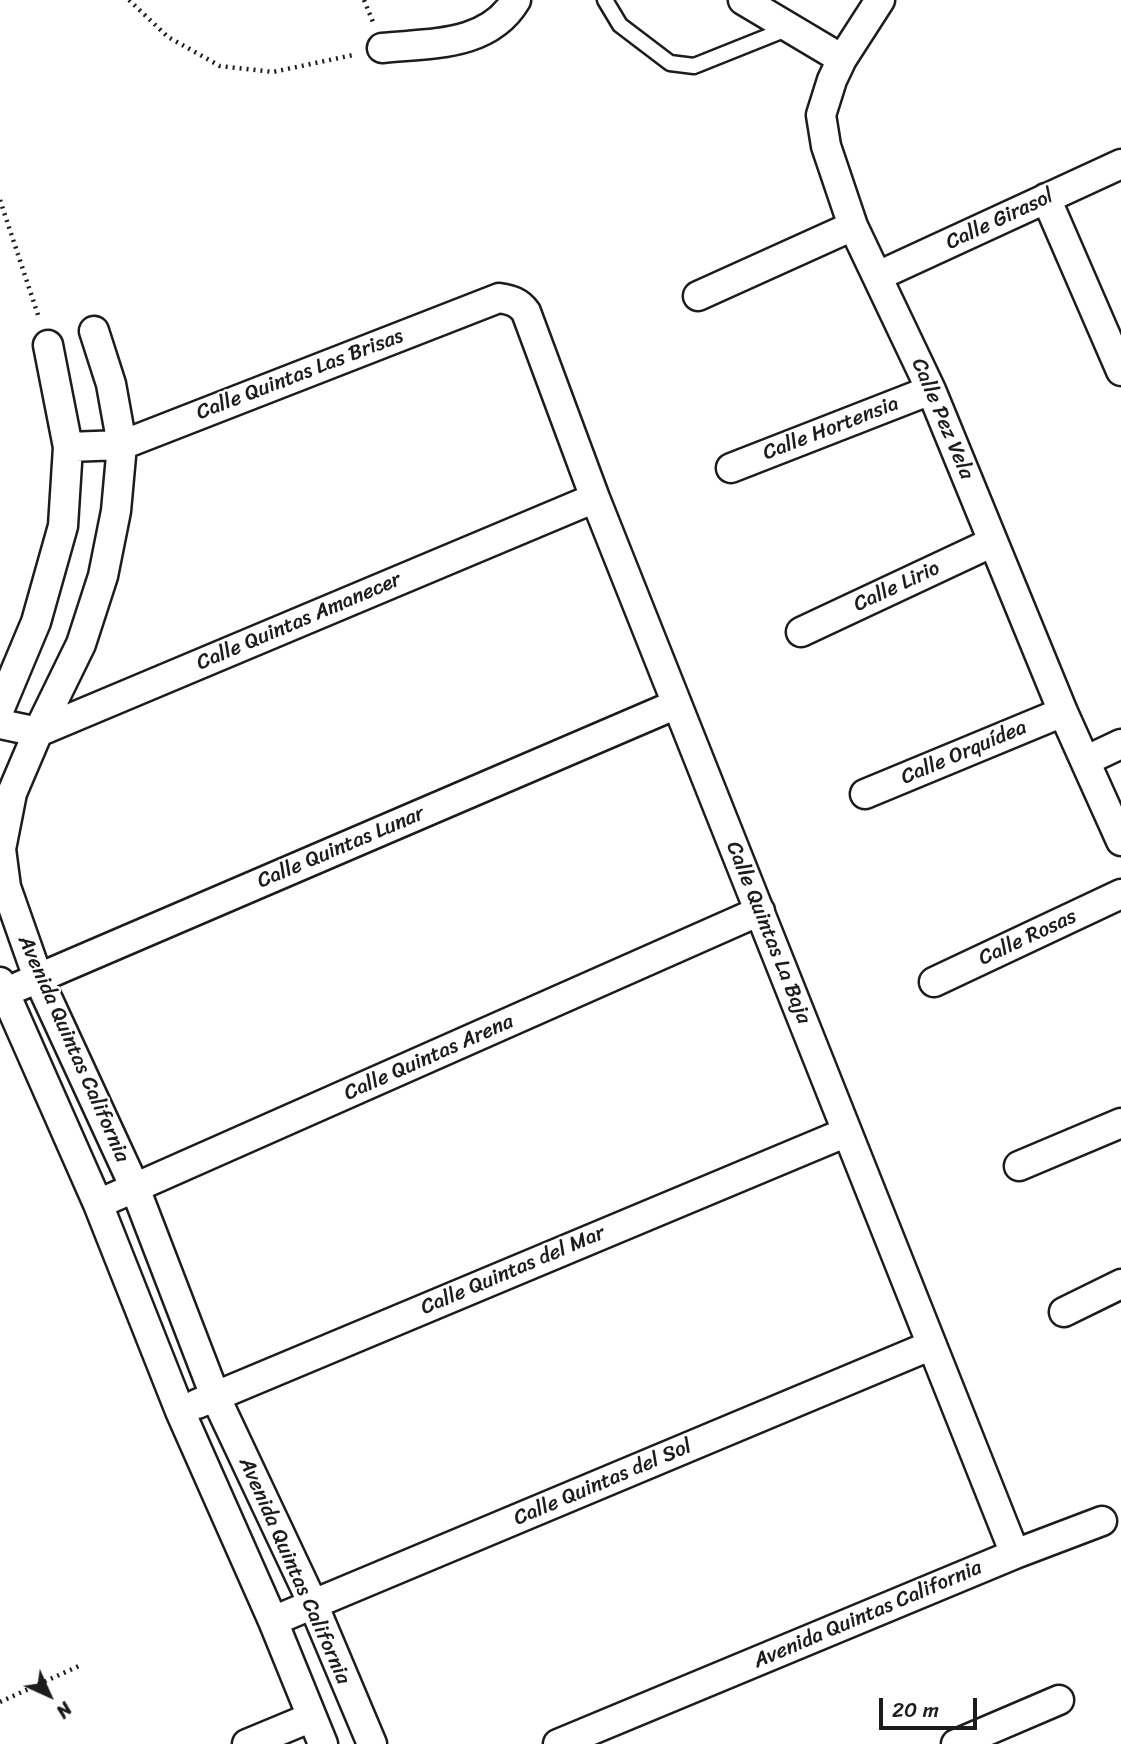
<!DOCTYPE html>
<html>
<head>
<meta charset="utf-8">
<style>
  body { margin:0 }
  #map { position:relative; width:1121px; height:1744px; overflow:hidden; background:#fff; font-family:Sriracha,sans-serif }
  canvas { display:block }
  .north { position:absolute; left:14px; top:1660px; width:70px; height:70px; -webkit-text-stroke:5px #fff; paint-order:stroke; rotate:135deg; font-size:19px; font-weight:700; line-height:28px; text-align:center; color:#1c1c1c }
  .north::after { content:''; display:block; margin:auto; width:24px; height:32px; background:#1c1c1c; clip-path:polygon(50% 0,100% 100%,50% 72%,0 100%) }
  .scale { position:absolute; left:879px; top:1698px; width:98px; height:32px; box-sizing:border-box; border:4px solid #1c1c1c; border-top:0; padding-left:9px; font-size:21px; line-height:24px; white-space:nowrap; color:#1c1c1c; -webkit-text-stroke:5px #fff; paint-order:stroke }
</style>
</head>
<body>
<div id="map">
<canvas width="1121" height="1744"></canvas>
<div class="north">N</div>
<div class="scale">20 m</div>
</div>
<script>
const g = document.querySelector('canvas').getContext('2d');
g.lineJoin = 'round';
function strokePath(path, color, width, dash) { g.strokeStyle = color; g.lineWidth = width; g.lineCap = dash ? 'butt' : 'round'; g.setLineDash(dash || []); g.stroke(path); }
function write(font, color, halo, rows, align = 'center') {
  g.font = font + ' Sriracha,sans-serif'; g.lineWidth = 5; g.setLineDash([]); g.textBaseline = 'middle'; g.strokeStyle = halo; g.fillStyle = color; for (const [text, x, y, turn = 0] of rows) {
    g.save(); g.translate(x, y); g.rotate((+turn || 0) * Math.PI / 180); g.textAlign = isNaN(turn) ? turn : align; if (halo) g.strokeText(text, 0, 0); g.fillText(text, 0, 0); g.restore();
  }
}
const path = new Path2D(`
  M129 0 168 37 220 66 273 72 353 55
  M364 0 373 22
  M0 200 39 318
  M0 1702 81 1665`);
const lane = new Path2D(`
  M605 0 620 25 670 63 694 66 789 28`);
const street = new Path2D(`
  M743 0 842 59
  M880 0 842 59 832 80 821 115 826 146 853 226 931 390 1063 712 1121 841
  M382 48C430 43 488 47 516 0
  M1046 198 1121 371
  M878 276 1121 164
  M698 296 853 226
  M94 331 111 384 122 445 116 511 103 576 81 644 38 732 12 793 1 849 6 887 38 978 135 1188 215 1396 313 1604 372 1744
  M68 447 122 445 499 298C511 300 519 302 526 312L595 498 1015 1554
  M731 468 931 390
  M801 632 993 542
  M0 708 36 622 63 526 68 447 48 345
  M0 724 38 732 595 498
  M1085 761 1121 744
  M865 794 1063 712
  M0 982 98 1204 180 1411 273 1621 323 1744
  M934 982 1121 894
  M20 986 677 704
  M1019 1166 1121 1123
  M98 1204 760 911
  M1064 1312 1121 1284
  M197 1404 847 1132
  M273 1621 932 1345
  M247 1744 312 1717
  M558 1744 1015 1554 1102 1521
  M956 1744 1059 1700`);
const streetNames = [
  ["Calle Girasol",1000,220,-25],
  ["Calle Quintas Las Brisas",300,375,-21],
  ["Calle Pez Vela",942,419,67],
  ["Calle Hortensia",831,429,-21],
  ["Calle Lirio",897,587,-25],
  ["Calle Quintas Amanecer",299,622,-23],
  ["Calle Orquídea",964,753,-23],
  ["Calle Quintas Lunar",341,848,-23],
  ["Calle Quintas La Baja",768,933,68],
  ["Calle Rosas",1028,938,-25],
  ["Avenida Quintas California",73,1049,66],
  ["Calle Quintas Arena",429,1058,-24],
  ["Calle Quintas del Mar",513,1271,-23],
  ["Calle Quintas del Sol",603,1483,-23],
  ["Avenida Quintas California",294,1571,66],
  ["Avenida Quintas California",868,1615,-23]
];
strokePath(lane, '#1c1c1c', 19);
strokePath(street, '#1c1c1c', 33);
strokePath(path, '#1c1c1c', 4.5, [2, 5]);
strokePath(lane, '#fff', 14);
strokePath(street, '#fff', 28);
write('21px', '#1c1c1c', '#fff', streetNames);
</script>
</body>
</html>
